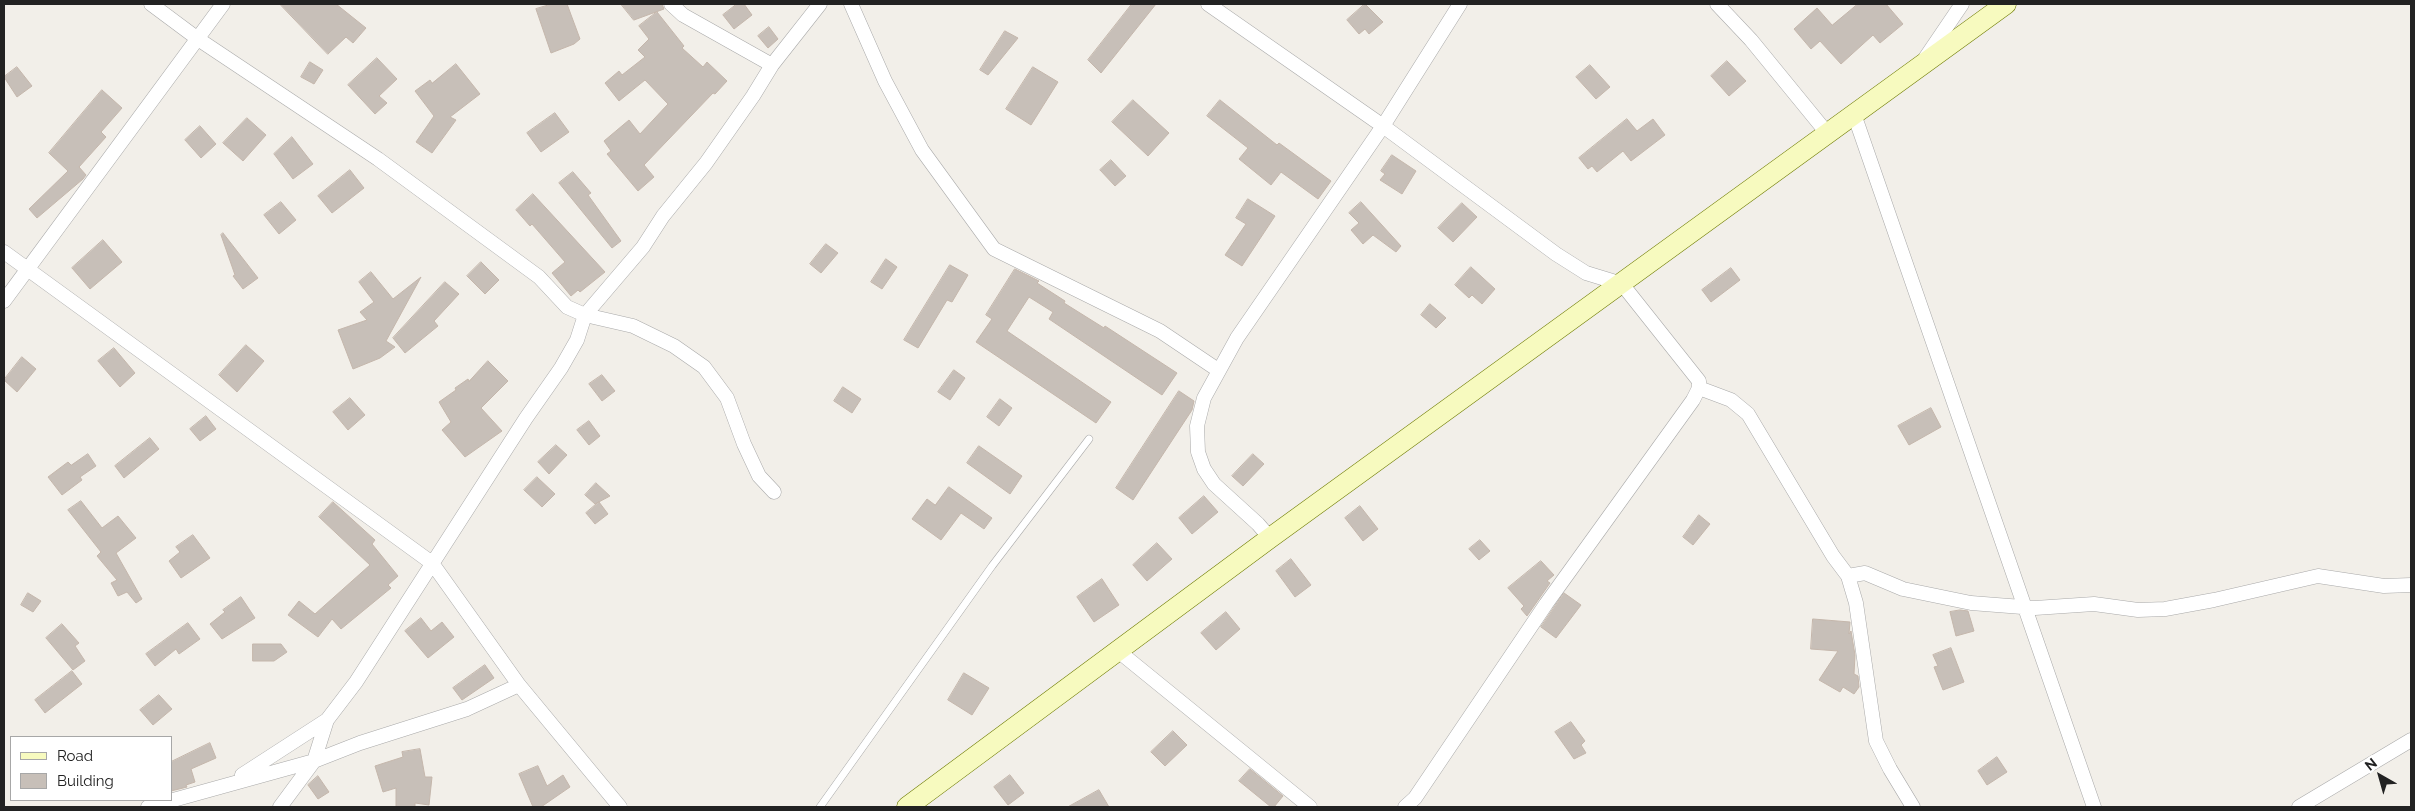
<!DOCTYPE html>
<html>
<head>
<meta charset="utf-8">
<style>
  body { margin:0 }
  #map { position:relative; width:2415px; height:811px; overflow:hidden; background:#f2efe9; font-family:Raleway,sans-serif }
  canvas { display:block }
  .frame { position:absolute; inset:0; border:5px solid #222; pointer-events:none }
  .legend { position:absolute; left:10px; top:736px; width:162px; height:65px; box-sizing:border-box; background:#fff; border:1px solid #a7a7a7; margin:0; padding:6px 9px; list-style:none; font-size:15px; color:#222 }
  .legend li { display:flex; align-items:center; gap:10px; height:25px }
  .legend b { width:25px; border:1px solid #a7a7a7 }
  .north { position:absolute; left:2355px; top:751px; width:50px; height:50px; -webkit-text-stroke:4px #fff; paint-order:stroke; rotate:322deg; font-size:14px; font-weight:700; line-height:20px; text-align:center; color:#222 }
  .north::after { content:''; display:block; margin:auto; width:18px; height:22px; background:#222; clip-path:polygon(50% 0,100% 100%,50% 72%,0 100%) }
</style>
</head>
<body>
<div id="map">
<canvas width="2415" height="811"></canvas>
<div class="frame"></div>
<ul class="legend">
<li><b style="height:6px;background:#f7fabf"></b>Road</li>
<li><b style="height:14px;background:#c7bfb8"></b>Building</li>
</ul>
<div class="north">N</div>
</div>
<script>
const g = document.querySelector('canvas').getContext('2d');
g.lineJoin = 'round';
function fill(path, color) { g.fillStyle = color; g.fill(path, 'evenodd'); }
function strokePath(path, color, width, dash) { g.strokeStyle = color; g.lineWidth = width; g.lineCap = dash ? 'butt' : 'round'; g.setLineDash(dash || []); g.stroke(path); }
const building = new Path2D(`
  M280 4H336L366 28 353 43 346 37 328 54Z
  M552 4H567L580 39 574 44 551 53 536 9Z
  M621 4H662L664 9 634 20Z
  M737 4H744L752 15 734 29 723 15Z
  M1132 4H1156L1101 73 1088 60Z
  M1365 4 1383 22 1369 34 1365 29 1359 34 1347 20Z
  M1858 4H1886L1903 24 1880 43 1873 35 1841 64 1820 41 1811 49 1794 29 1817 8 1832 25Z
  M657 12 684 46 682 48 703 67 707 62 727 81 715 94 713 93 644 165 654 177 638 191 607 154 611 151 604 141 629 120 640 134 668 104 645 80 619 101 605 83 619 71 622 75 645 57 638 50 649 39 639 26Z
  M769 27 778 39 768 48 758 36Z
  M1005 31 1018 38 988 75 980 70Z
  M377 58 397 79 379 96 387 103 375 114 348 85Z
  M1727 61 1746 81 1729 96 1711 76Z
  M310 62 323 70 314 84 301 77Z
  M456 64 480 94 450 117 456 120 432 153 416 142 434 116 415 91 430 80 432 83Z
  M1590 65 1610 87 1596 99 1576 77Z
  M17 67 32 86 17 97 4 77Z
  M1033 67 1058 82 1031 125 1006 109Z
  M102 90 122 108 101 132 106 137 79 167 86 175 83 179 37 218 29 209 68 171 49 153Z
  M1133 100 1169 133 1148 156 1112 122Z
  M1220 100 1277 145 1279 143 1331 181 1318 199 1281 172 1271 185 1239 159 1248 148 1207 116Z
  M555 113 569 132 541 152 527 133Z
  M247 118 266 135 243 161 223 143Z
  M1627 119 1637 131 1653 119 1665 135 1631 161 1623 151 1597 172 1592 166 1588 169 1579 158Z
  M200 126 216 144 201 158 185 140Z
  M292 137 313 164 293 179 274 154Z
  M1392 155 1416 171 1402 194 1380 180 1385 174 1381 171Z
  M1111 160 1126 176 1115 186 1100 170Z
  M350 170 364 188 332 213 318 196Z
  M573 172 591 193 588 195 621 241 612 248 559 183Z
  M533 194 605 272 580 292 578 290 571 296 552 273 565 262 532 224 530 226 516 210Z
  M1248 199 1275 216 1242 266 1225 255 1246 224 1236 218Z
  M281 202 296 220 279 234 264 215Z
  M1361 202 1401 246 1396 252 1373 235 1363 244 1351 230 1359 223 1349 213Z
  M1462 203 1477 217 1453 242 1438 228Z
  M223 233 258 278 243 289 233 276 235 275 221 235Z
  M103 240 122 262 90 289 72 268Z
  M826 244 838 253 821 273 810 264Z
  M886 259 897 267 882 289 871 282Z
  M481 262 499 280 485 294 467 276Z
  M950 265 968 275 952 302 947 300 918 348 904 340Z
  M1471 267 1495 289 1482 304 1472 295 1469 298 1455 285Z
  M1731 268 1740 280 1711 302 1702 290Z
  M1015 269 1039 281 1037 283 1065 301 1064 303 1104 328 1105 326 1177 373 1162 395 1049 319 1053 312 1029 297 1007 331 1111 402 1096 423 976 342 992 319 986 315Z
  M371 272 393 299 421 277 386 341 395 347 380 358 353 369 338 330 367 320 360 312 374 302 359 282Z
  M445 282 459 294 434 321 438 326 405 353 393 338Z
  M1430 304 1446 318 1436 328 1421 315Z
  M246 345 264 361 237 392 219 375Z
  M114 348 135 373 120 387 98 361Z
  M22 357 36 369 17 392 4 380Z
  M488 361 508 381 481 408 502 431 465 457 442 430 451 422 439 402 456 390 455 388 468 379 469 381Z
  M954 370 965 378 950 400 938 392Z
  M602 375 615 391 602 401 589 384Z
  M843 387 861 399 852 413 834 401Z
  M1179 391 1194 401 1192 410 1133 500 1116 488Z
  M350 398 365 415 348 430 333 412Z
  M1000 399 1012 408 999 426 987 417Z
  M1931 408 1941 427 1909 445 1898 426Z
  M206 416 216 429 200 441 190 429Z
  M589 421 600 436 589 445 577 430Z
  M150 438 159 449 124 478 115 466Z
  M556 445 567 455 549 474 538 462Z
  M979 446 1022 476 1010 494 967 463Z
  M88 454 96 466 80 477 82 480 62 495 48 477 68 462 71 465Z
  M1253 454 1264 464 1243 486 1232 476Z
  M537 477 555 494 542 507 524 490Z
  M596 483 610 496 595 504 585 495Z
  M949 487 992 518 984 529 961 513 941 540 912 519 927 499 935 505Z
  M1204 496 1218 512 1192 534 1179 518Z
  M81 501 102 528 118 516 136 538 116 553 142 599 136 603 127 592 118 596 111 583 117 580 97 556 101 552 68 510Z
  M333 502 375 540 372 544 398 576 388 585 391 588 341 629 332 619 318 637 288 615 299 601 315 614 370 565 319 517Z
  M599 502 608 514 595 524 586 513Z
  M1360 506 1378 529 1363 541 1345 518Z
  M1699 515 1710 524 1693 545 1683 537Z
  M193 535 210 558 181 578 169 561 180 552 176 547Z
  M1480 540 1490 551 1479 560 1469 549Z
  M1157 543 1172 559 1147 581 1133 565Z
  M1291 559 1311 585 1295 597 1276 571Z
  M1541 561 1554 575 1547 581 1550 583 1527 616 1521 609 1524 606 1508 588Z
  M1102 579 1119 605 1094 622 1077 597Z
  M28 593 41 601 33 612 21 605Z
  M1564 593 1581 605 1556 638 1541 627Z
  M241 597 255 618 222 639 210 624 225 612 223 610Z
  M1960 610 1968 611 1974 631 1956 636 1950 612Z
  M1226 612 1240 629 1216 650 1201 633Z
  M421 618 431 631 442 622 454 637 428 658 405 631Z
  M1813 619 1850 622 1849 634 1851 631 1855 655 1854 674 1858 676 1859 687 1854 694 1843 687 1840 692 1819 680 1838 651 1811 649Z
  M188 623 200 639 179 654 176 649 155 666 146 654Z
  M62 624 79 643 75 646 85 661 73 670 46 638Z
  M253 644H281L287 652 274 661H253Z
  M1951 648 1964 682 1943 690 1934 667 1938 666 1933 655Z
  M485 665 494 678 462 700 453 688Z
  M72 671 82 684 45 713 35 700Z
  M964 673 989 688 972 715 948 700Z
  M159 695 172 709 153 725 140 710Z
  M1571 722 1585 741 1581 745 1586 753 1574 759 1555 732Z
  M1173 731 1187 745 1165 766 1151 752Z
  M210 743 216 758 191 769 195 782 186 785 187 787 171 791V762Z
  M420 749 425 777H432L429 805 415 803V807H396V788L383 792 375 766 403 757 402 752Z
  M1997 757 2007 772 1987 785 1978 771Z
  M538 766 547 786 563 775 570 787 541 807H533L519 774Z
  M1250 769 1283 796 1274 807H1271L1239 781Z
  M1010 775 1024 793 1008 805 994 787Z
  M318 776 329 792 318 799 308 785Z
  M1099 790 1109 807H1068Z`);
const lane = new Path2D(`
  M820 807 992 566 1089 439`);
const street = new Path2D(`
  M151 4 198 39 378 159 539 277 567 307 585 315 633 326 674 346 704 367 727 398 744 444 759 476 774 492
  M671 4 683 15 772 65
  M851 4 885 81 922 150 994 249 1160 331 1218 370
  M1208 4 1383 126 1556 254 1586 273 1622 284 1699 381V388L1693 400 1546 604 1415 798 1405 807
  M1717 4 1751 40 1827 133
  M1926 57 1962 4
  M1854 114 2094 807
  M4 252 432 563 519 685 620 807
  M4 301 223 4
  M1699 388 1731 400 1748 414 1833 556 1848 576 1856 603 1876 741 1890 769 1913 807
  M1270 538 1258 524 1214 484 1204 469 1198 452 1197 426 1204 398 1237 338 1383 126 1460 4
  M1848 576 1865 573 1903 589 1971 603 2035 608 2094 604 2138 610 2165 609 2214 600 2318 576 2384 586 2411 585
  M1117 650 1310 807
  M242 775 327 720
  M148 807 314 761 360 743 467 709 519 685
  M280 807 314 761 327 720 356 682 526 418 561 368 577 340 585 315 643 247 663 216 706 163 753 96 772 65 820 4
  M2299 807 2411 740`);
const secondary = new Path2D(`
  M907 807 1270 538 2006 4`);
fill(building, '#c7bfb8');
strokePath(building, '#c4b6ab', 1);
strokePath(lane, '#a9a9a9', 8);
strokePath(street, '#a9a9a9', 15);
strokePath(secondary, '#707d05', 21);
strokePath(lane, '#fff', 7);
strokePath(street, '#fff', 14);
strokePath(secondary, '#f7fabf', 20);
</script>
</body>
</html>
